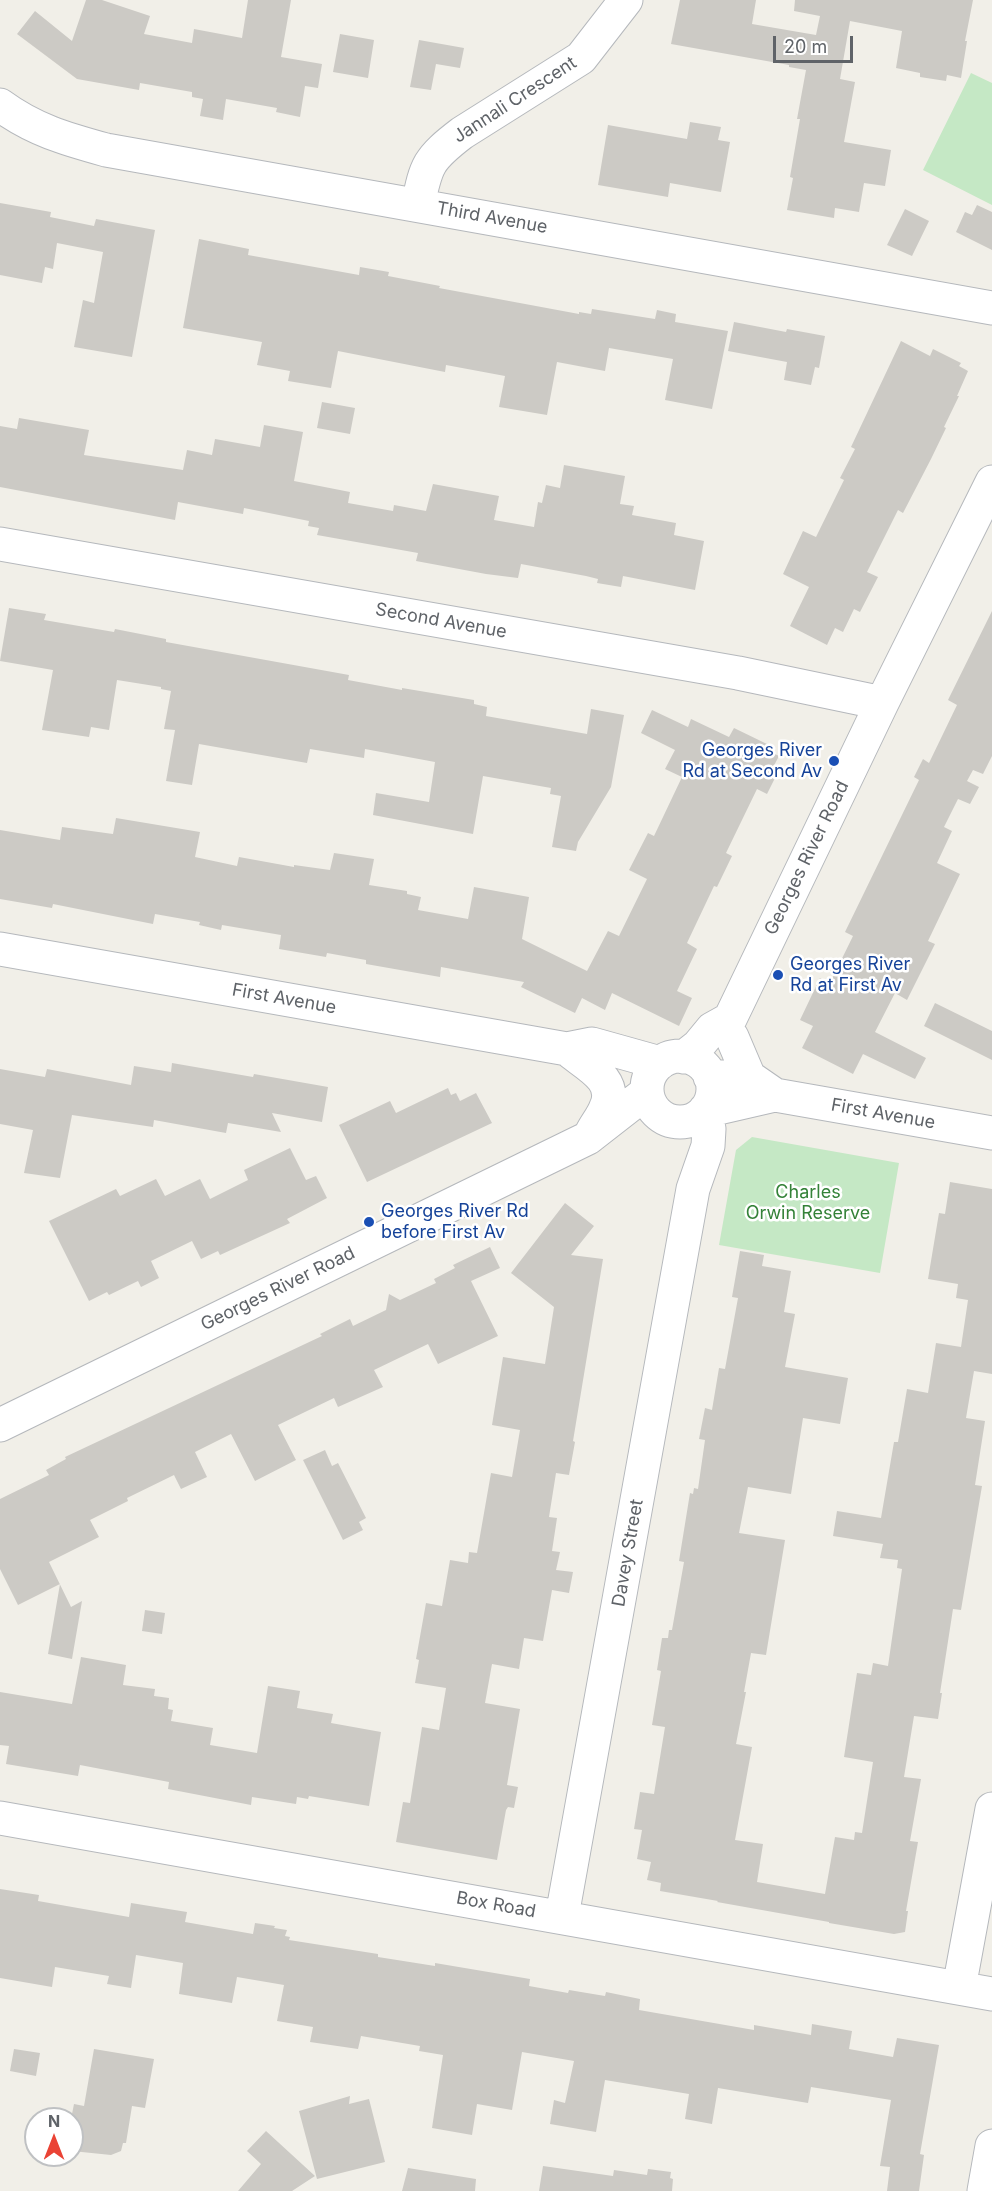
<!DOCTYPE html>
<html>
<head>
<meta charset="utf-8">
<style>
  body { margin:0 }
  #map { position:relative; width:992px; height:2191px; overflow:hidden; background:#f1efe8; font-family:Inter,sans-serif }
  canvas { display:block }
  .north { position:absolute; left:24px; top:2107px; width:60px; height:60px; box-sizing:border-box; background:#fff; border:2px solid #bfc1c3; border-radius:50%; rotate:0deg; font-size:16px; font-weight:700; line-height:24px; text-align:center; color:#5f6368 }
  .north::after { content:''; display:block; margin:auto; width:21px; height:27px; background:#ea4335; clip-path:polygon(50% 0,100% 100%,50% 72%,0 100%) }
  .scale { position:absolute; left:773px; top:36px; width:80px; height:27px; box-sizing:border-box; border:3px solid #5f6368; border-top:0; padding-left:8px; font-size:18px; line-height:21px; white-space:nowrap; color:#5f6368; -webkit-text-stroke:4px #fff; paint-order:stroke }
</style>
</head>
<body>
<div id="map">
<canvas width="992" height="2191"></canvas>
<div class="north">N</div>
<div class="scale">20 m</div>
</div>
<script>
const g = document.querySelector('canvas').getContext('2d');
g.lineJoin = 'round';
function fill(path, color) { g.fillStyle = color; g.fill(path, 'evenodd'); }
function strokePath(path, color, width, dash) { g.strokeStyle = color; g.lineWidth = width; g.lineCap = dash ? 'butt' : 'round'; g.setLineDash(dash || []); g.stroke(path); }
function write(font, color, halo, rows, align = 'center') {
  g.font = font + ' Inter,sans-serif'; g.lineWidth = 5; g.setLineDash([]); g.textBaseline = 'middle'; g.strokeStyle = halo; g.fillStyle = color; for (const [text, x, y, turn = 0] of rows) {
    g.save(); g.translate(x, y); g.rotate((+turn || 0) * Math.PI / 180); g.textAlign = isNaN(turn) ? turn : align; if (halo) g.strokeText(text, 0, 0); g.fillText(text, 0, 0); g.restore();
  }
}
const green = new Path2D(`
  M971 73 992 83V205L923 170Z
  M752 1137 899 1163 880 1273 719 1245 736 1150Z`);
const building = new Path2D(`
  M86 0H102L150 16 144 34 192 43 194 29 242 38 248 0H291L281 57 322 64 318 88 305 86 300 117 276 112 277 108 226 99 223 120 200 116 203 99 192 97V92L140 83 139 90 77 79 17 34 35 11 72 41Z
  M680 0H756L752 24 816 35 820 16 794 11 795 0H973L965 41H967L961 78 947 75 946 81 920 77V73L896 68 902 31 850 21 840 79 855 82 844 142 891 150 885 186 864 183 859 212 835 208 834 218 787 210 793 178 790 177 800 119H797L806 70 789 67V65L671 44Z
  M340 34 374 40 368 78 333 72Z
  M419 40 464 48 460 68 436 64 431 90 410 87Z
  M690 122 721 127 718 140 730 142 721 192 670 183 668 197 598 185 608 125 687 139Z
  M0 203 51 212 50 217 94 226 96 219 155 230 132 357 74 347 83 300 94 303 103 252 57 243 53 269 45 267 42 283 0 275Z
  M977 205 992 212V250L956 232 965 212 972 215Z
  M905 209 929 221 912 256 887 245Z
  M199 239 249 249 248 255 359 275 360 267 389 272 388 276 440 286 439 288 579 314V312L591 314 592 309 655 319 657 310 676 314 675 322 728 331 712 409 665 400 673 359 609 348 605 371 557 362 547 415 499 407 505 376 446 365 445 372 338 351 331 388 288 381 290 371 257 365 262 342 183 328Z
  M734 322 786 332 787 329 825 336 819 368 815 367 811 385 784 380 787 362 728 351Z
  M901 341 930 356 933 349 961 363 959 366 968 371 957 396H959L944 427 946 428 931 459 903 513 898 510 867 572 878 577 860 612 854 609 843 632 835 628 827 645 790 626 809 587 783 574 803 531 816 537 844 480 840 478 855 449 851 447Z
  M322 402 355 408 350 434 317 428Z
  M19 418 89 430 84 455 183 470 187 450 212 455 215 439 260 447 264 425 303 432 294 481 350 492 348 503 393 511 394 505 426 511 433 484 499 496 494 520 534 527 538 502 542 503 546 485 560 488 564 465 625 476 620 504 634 506 632 515 676 523 674 535 704 541 695 590 623 576 621 587 597 583 598 579 586 576 521 564 518 578 486 574 416 561 418 553 317 535 319 528 308 526 309 521 244 508 243 514 178 502 175 520 0 487V426L17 429Z
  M9 608 46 614 44 620 114 632 115 629 166 639V642L349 675 348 680 402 690V688L474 700V704L487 707 486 716 587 734 591 709 624 715 611 787 578 842 576 851 552 847 561 796 550 794 551 788 483 776 473 834 373 815 376 793 429 802 435 762 365 749 364 758 310 749 307 763 199 744 192 785 166 781 175 730 164 729 171 691 161 689V687L117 680 109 730 91 727 89 737 42 730 53 670 0 661Z
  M992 611V756L983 774 973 770 967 781 979 787 970 804 958 799 944 827 952 831 937 863 960 874 928 941 935 944 907 1000 895 993 875 1032 926 1058 915 1079 863 1054 853 1074 802 1048 813 1026 800 1020 820 978 830 983 853 936 845 932 919 780 914 777 923 759 929 763 957 705 948 700Z
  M652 710 688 727 691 719 729 737 734 728 769 745 767 750 779 756 770 773 776 776 767 794 757 789 726 853 732 856 717 887 714 886 687 943 697 949 677 991 692 998 679 1026 612 993 605 1010 582 998 575 1013 521 987 524 982 441 967 440 977 366 964V960L327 953 326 957 279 949 281 935 222 925 221 930 199 925 200 922 155 914 153 924 53 904 52 908 0 899V830L60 840 62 827 113 834 116 818 200 832 195 857 237 866 239 857 294 867V865L330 870 334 853 374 859 369 885 407 891V894L421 897 418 910 468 919 474 887 529 897 522 939 587 971 608 931 619 936 647 879 629 870 648 833 654 836 682 777 665 769 675 750 641 733Z
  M935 1003 992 1031V1060L924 1026Z
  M172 1063 253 1077 254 1074 328 1087 322 1122 272 1113 281 1132 228 1123 226 1133 154 1120 153 1127 72 1115 60 1178 24 1173 33 1130 0 1124V1069L45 1077 47 1069 131 1085 134 1066 171 1072Z
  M448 1088 451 1095 456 1093 460 1101 476 1093 492 1123 367 1182 339 1125 390 1101 396 1113Z
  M290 1148 306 1180 316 1176 327 1198 287 1219 290 1223 220 1255 218 1251 201 1259 192 1241 151 1261 159 1278 141 1287 138 1281 109 1295 107 1292 89 1301 49 1221 116 1189 120 1196 156 1179 165 1196 200 1179 210 1199 248 1180 244 1170Z
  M950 1182 992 1189V1374L974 1371 966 1418 985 1421 975 1485 982 1486 961 1610 953 1609 940 1693H942L938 1719 914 1716 904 1777 921 1779 910 1841 918 1842 906 1911H908L905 1932 894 1934 829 1923V1922L717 1902 718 1901 660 1891 661 1883 647 1880 651 1862 637 1859 642 1830 634 1829 640 1792 654 1794 665 1727 652 1725 661 1671 657 1670 662 1638H668L669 1630H672L684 1562 679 1561 690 1493 693 1494 694 1488 698 1489 705 1440 699 1439 705 1408 712 1410 719 1368 725 1369 738 1298 732 1297 740 1251 764 1255 762 1266 791 1271 784 1312 795 1314 785 1367 848 1378 840 1424 803 1418 791 1494 748 1487 739 1533 785 1540 766 1655 751 1653 744 1692H746L736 1744 752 1747 735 1840 763 1844 757 1882 825 1894 835 1837 854 1840 855 1832 862 1833 873 1762 844 1757 857 1673 871 1675 873 1663 888 1666 902 1569 897 1568 898 1560 880 1558 883 1544 833 1536 837 1511 881 1518 894 1442H898L907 1389 928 1393 936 1343 961 1347 968 1300 956 1298 958 1284 928 1279 939 1213 945 1214Z
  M565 1203 594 1226 571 1255 603 1259 573 1441 575 1442 569 1475 556 1473 549 1517 557 1518 552 1551 560 1552 556 1570 573 1572 569 1593 552 1590 543 1641 524 1638 519 1669 492 1664 485 1703 520 1709 507 1785 518 1787 514 1808 508 1807 506 1810 497 1860 396 1842 403 1802 410 1803 422 1727 439 1730 446 1688 415 1683 419 1660 416 1659 426 1603 442 1606 450 1560 468 1563 469 1552 477 1553 491 1473 512 1477 520 1430 492 1425 503 1357 545 1364 554 1307 511 1273Z
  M490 1247 500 1268 471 1281 498 1336 438 1364 428 1344 374 1370 383 1387 338 1407 334 1398 278 1425 296 1460 255 1481 231 1434 195 1452 207 1477 181 1489 174 1475 127 1498 128 1501 90 1520 99 1537 49 1562 71 1607 82 1601 72 1659 48 1654 60 1584 18 1605 0 1569V1499L49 1475 46 1470 66 1459 65 1457 322 1336 320 1334 350 1319 353 1326 386 1310 389 1294 400 1300 436 1283 434 1279 455 1268 453 1265Z
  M325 1450 332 1466 338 1463 366 1518 359 1522 363 1530 343 1540 303 1460Z
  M145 1610 165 1613 162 1634 142 1631Z
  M81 1657 126 1665 123 1685 155 1689 154 1696 169 1698 168 1709 173 1710 171 1721 213 1728 210 1745 257 1753 268 1686 300 1691 297 1708 333 1714 331 1723 381 1732 369 1806 309 1796 308 1799 297 1797 296 1804 252 1797 251 1805 168 1789 169 1782 80 1765 78 1776 6 1764 9 1746 0 1745V1692L72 1704Z
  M0 1889 39 1895 38 1901 129 1917 131 1903 187 1912 185 1922 253 1934 255 1923 275 1926 274 1928 287 1930 285 1936 290 1937 289 1940 378 1954V1957L435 1966V1963L530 1979 529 1986 568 1993 569 1990 605 1996 606 1992 640 1999 639 2010 754 2030V2025L811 2035 812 2024 852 2031 849 2049 893 2057 897 2038 939 2045 920 2154 924 2155 919 2191H887L890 2167 880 2166 891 2100 811 2087 808 2103 718 2088 712 2124 685 2119 689 2094 605 2080 596 2132 550 2124 554 2100 565 2103 574 2061 522 2052 512 2110 477 2104 472 2135 432 2128 443 2055 419 2051 420 2046 361 2036 358 2049 310 2042 313 2027 277 2021 284 1985 237 1977 232 2003 179 1994 183 1963 136 1955 131 1988 107 1984 109 1976 55 1967 52 1987 0 1978Z
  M14 2049 40 2053 36 2076 10 2071Z
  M94 2049 154 2059 145 2108 132 2106 126 2143H123L121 2151 111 2155 72 2151 71 2119 74 2104 84 2106Z
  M350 2096 349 2104 369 2099 385 2162 317 2179 299 2111Z
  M266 2131 315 2176 292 2191H238L261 2164 247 2151Z
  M543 2166 613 2176 614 2170 647 2175 648 2169 671 2172 670 2178 673 2179 672 2191H539Z
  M408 2168 476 2179 475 2191H402Z`);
const minor = new Path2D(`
  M0 105C34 130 66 139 106 150L992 308
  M418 205C426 165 428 159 462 133L581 58 626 0
  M0 544 738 673 882 703
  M0 949 567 1049 592 1044 660 1063
  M732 1037 749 1077
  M567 1049C584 1064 619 1079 606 1107 603 1116 596 1124 592 1132
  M647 1089a33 33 0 1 1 66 0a33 33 0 1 1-66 0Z
  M684 1057 698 1046 712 1029 730 1019 882 703 992 482
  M710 1077H749L775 1095
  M706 1109 723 1107 775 1095 992 1133
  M0 1425 588 1138 647 1092
  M0 1818 992 1994
  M562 1916 693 1189 708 1146 709 1129 705 1110
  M959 1988 992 1809
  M984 2191 992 2146`);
const markers = [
  [834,761,6,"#1a4fb4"],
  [778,975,6,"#1a4fb4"],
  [369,1222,6,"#1a4fb4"]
];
const streetNames = [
  ["Jannali Crescent",515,100,-33],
  ["Third Avenue",492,218,10],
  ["Second Avenue",441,621,10],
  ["Georges River Road",807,858,-64],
  ["First Avenue",284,999,10],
  ["First Avenue",883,1114,10],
  ["Georges River Road",278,1289,-26],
  ["Davey Street",628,1553,-80],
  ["Box Road",496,1905,10]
];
const transitNames = [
  ["Georges River",822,751,"right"],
  ["Rd at Second Av",822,772,"right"],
  ["Georges River",790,965],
  ["Rd at First Av",790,986],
  ["Georges River Rd",381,1212],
  ["before First Av",381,1233]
];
const parkNames = [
  ["Charles",808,1193],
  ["Orwin Reserve",808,1214]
];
fill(green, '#c5e8c5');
fill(building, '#cccac5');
strokePath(minor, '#b5b8bc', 35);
strokePath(minor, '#fff', 33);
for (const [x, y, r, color] of markers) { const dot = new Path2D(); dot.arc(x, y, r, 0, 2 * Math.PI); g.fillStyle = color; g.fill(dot); strokePath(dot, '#fff', 2); }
write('18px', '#5f6368', '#fff', streetNames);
write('18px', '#164399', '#fff', transitNames, 'left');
write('18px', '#348238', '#fff', parkNames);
</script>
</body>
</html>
